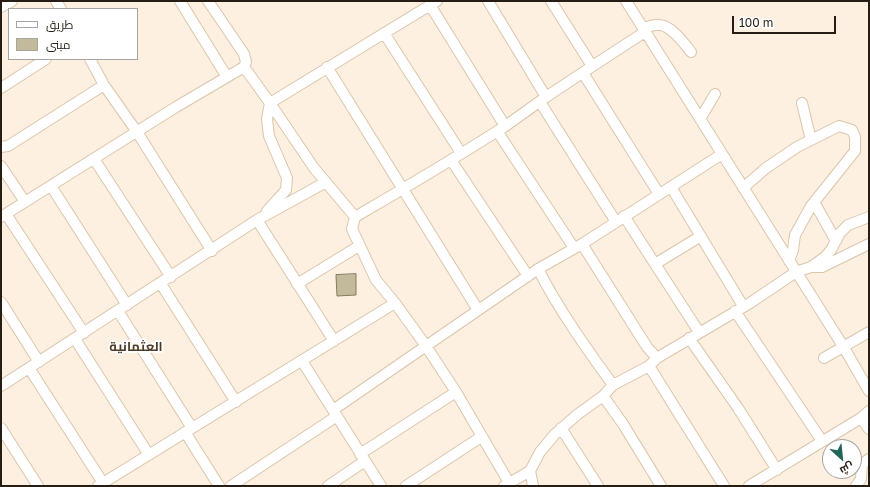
<!DOCTYPE html>
<html>
<head>
<meta charset="utf-8">
<style>
  body { margin:0 }
  #map { position:relative; width:870px; height:487px; overflow:hidden; background:#fef0e0; font-family:"Golos Text",Cairo,sans-serif }
  canvas { display:block }
  .frame { position:absolute; inset:0; border:2px solid #261e14; pointer-events:none }
  .legend { position:absolute; left:8px; top:8px; width:130px; height:52px; box-sizing:border-box; background:#fff; border:1px solid #a8a5a1; margin:0; padding:5px 7px; list-style:none; font-size:12px; color:#261e14 }
  .legend li { display:flex; align-items:center; gap:8px; height:20px }
  .legend b { width:20px; border:1px solid #a8a5a1 }
  .north { position:absolute; left:822px; top:439px; width:40px; height:40px; box-sizing:border-box; background:#fff; border:1px solid #a8a5a1; border-radius:50%; rotate:153deg; font-size:11px; font-weight:700; line-height:16px; text-align:center; color:#261e14 }
  .north::after { content:''; display:block; margin:auto; width:14px; height:18px; background:#216759; clip-path:polygon(50% 0,100% 100%,50% 72%,0 100%) }
  .scale { position:absolute; left:732px; top:16px; width:104px; height:18px; box-sizing:border-box; border:2px solid #261e14; border-top:0; padding-left:5px; font-size:12px; line-height:14px; white-space:nowrap; color:#261e14; -webkit-text-stroke:3px #fff; paint-order:stroke }
</style>
</head>
<body>
<div id="map">
<canvas width="870" height="487"></canvas>
<div class="frame"></div>
<ul class="legend">
<li><b style="height:5px;background:#fff"></b>طريق</li>
<li><b style="height:11px;background:#c3ba9b"></b>مبنى</li>
</ul>
<div class="north">ش</div>
<div class="scale">100 m</div>
</div>
<script>
const g = document.querySelector('canvas').getContext('2d');
g.lineJoin = 'round';
function fill(path, color) { g.fillStyle = color; g.fill(path, 'evenodd'); }
function strokePath(path, color, width, dash) { g.strokeStyle = color; g.lineWidth = width; g.lineCap = dash ? 'butt' : 'round'; g.setLineDash(dash || []); g.stroke(path); }
function write(font, color, halo, rows, align = 'center') {
  g.font = font + ' "Golos Text",Cairo,sans-serif'; g.lineWidth = 3.5; g.setLineDash([]); g.textBaseline = 'middle'; g.strokeStyle = halo; g.fillStyle = color; for (const [text, x, y, turn = 0] of rows) {
    g.save(); g.translate(x, y); g.rotate((+turn || 0) * Math.PI / 180); g.textAlign = isNaN(turn) ? turn : align; if (halo) g.strokeText(text, 0, 0); g.fillText(text, 0, 0); g.restore();
  }
}
const building = new Path2D(`
  M356 274V295L337 296 336 275Z`);
const minor = new Path2D(`
  M56 1 61 9
  M180 1 227 77
  M488 1 546 97
  M551 1 592 66
  M626 1 843 346 869 391
  M430 5 505 126
  M1 7 12 1
  M643 29C648 27 654 24 659 25 671 25 684 43 691 52
  M384 33 461 153
  M90 59 104 85 137 132 212 251
  M244 67 270 103 314 168 355 217
  M327 67 478 310
  M583 73 659 194
  M1 88 46 59
  M540 102 616 222
  M802 103 811 140
  M700 119 715 94
  M497 131 574 248
  M1 147 8 146 104 85
  M94 159 171 277
  M451 160 528 276
  M1 166 25 202
  M51 186 127 305
  M671 187 743 306
  M743 188 766 168 797 147 839 126 852 130 855 137V151L811 206 795 235 793 250 789 261
  M814 202 836 241
  M267 211 286 190 287 178 269 136 267 119 270 103 437 1
  M6 214 84 333
  M624 216 699 332
  M1 217 176 107 244 67 246 62 244 54 208 1
  M257 220 334 341
  M582 244 647 347 657 358
  M655 264 701 236
  M811 267 825 257 831 250 840 233 848 225 869 217
  M538 269C559 310 586 348 613 385
  M161 284 236 402
  M297 284 359 246
  M1 302 39 362
  M118 311 192 428
  M735 311 822 441
  M689 338 738 408 777 470
  M75 339 149 455
  M824 358 869 332
  M302 361 381 486
  M649 366 657 358 750 303 796 272 811 267H822L869 244
  M29 368 103 483
  M1 386 257 220 326 182
  M603 396 623 424 661 486
  M333 410 538 269 582 244 722 154
  M861 418 869 429
  M1 428 38 486
  M561 428 598 486
  M185 432 219 486
  M360 454 456 392
  M98 486 395 303
  M231 486 337 416
  M328 486 365 461
  M406 486 481 437
  M504 486 530 471
  M511 486 456 392 426 346 395 303 376 280 352 229 355 217C405 188 455 158 504 127 518 117 532 107 546 97 579 75 612 53 645 32
  M533 486 530 471 540 452 555 434 578 414 603 396 613 385 649 366 724 486
  M749 486 861 418 869 411
  M856 486 861 479 862 464 869 459`);
const neighbourhoodNames = [
  ["العثمانية",136,347]
];
fill(building, '#c3ba9b');
strokePath(building, '#847a5e', 1);
strokePath(minor, '#dbc5ab', 12);
strokePath(minor, '#fff', 10);
write('bold 13px', '#4c3a24', '#fff', neighbourhoodNames);
</script>
</body>
</html>
